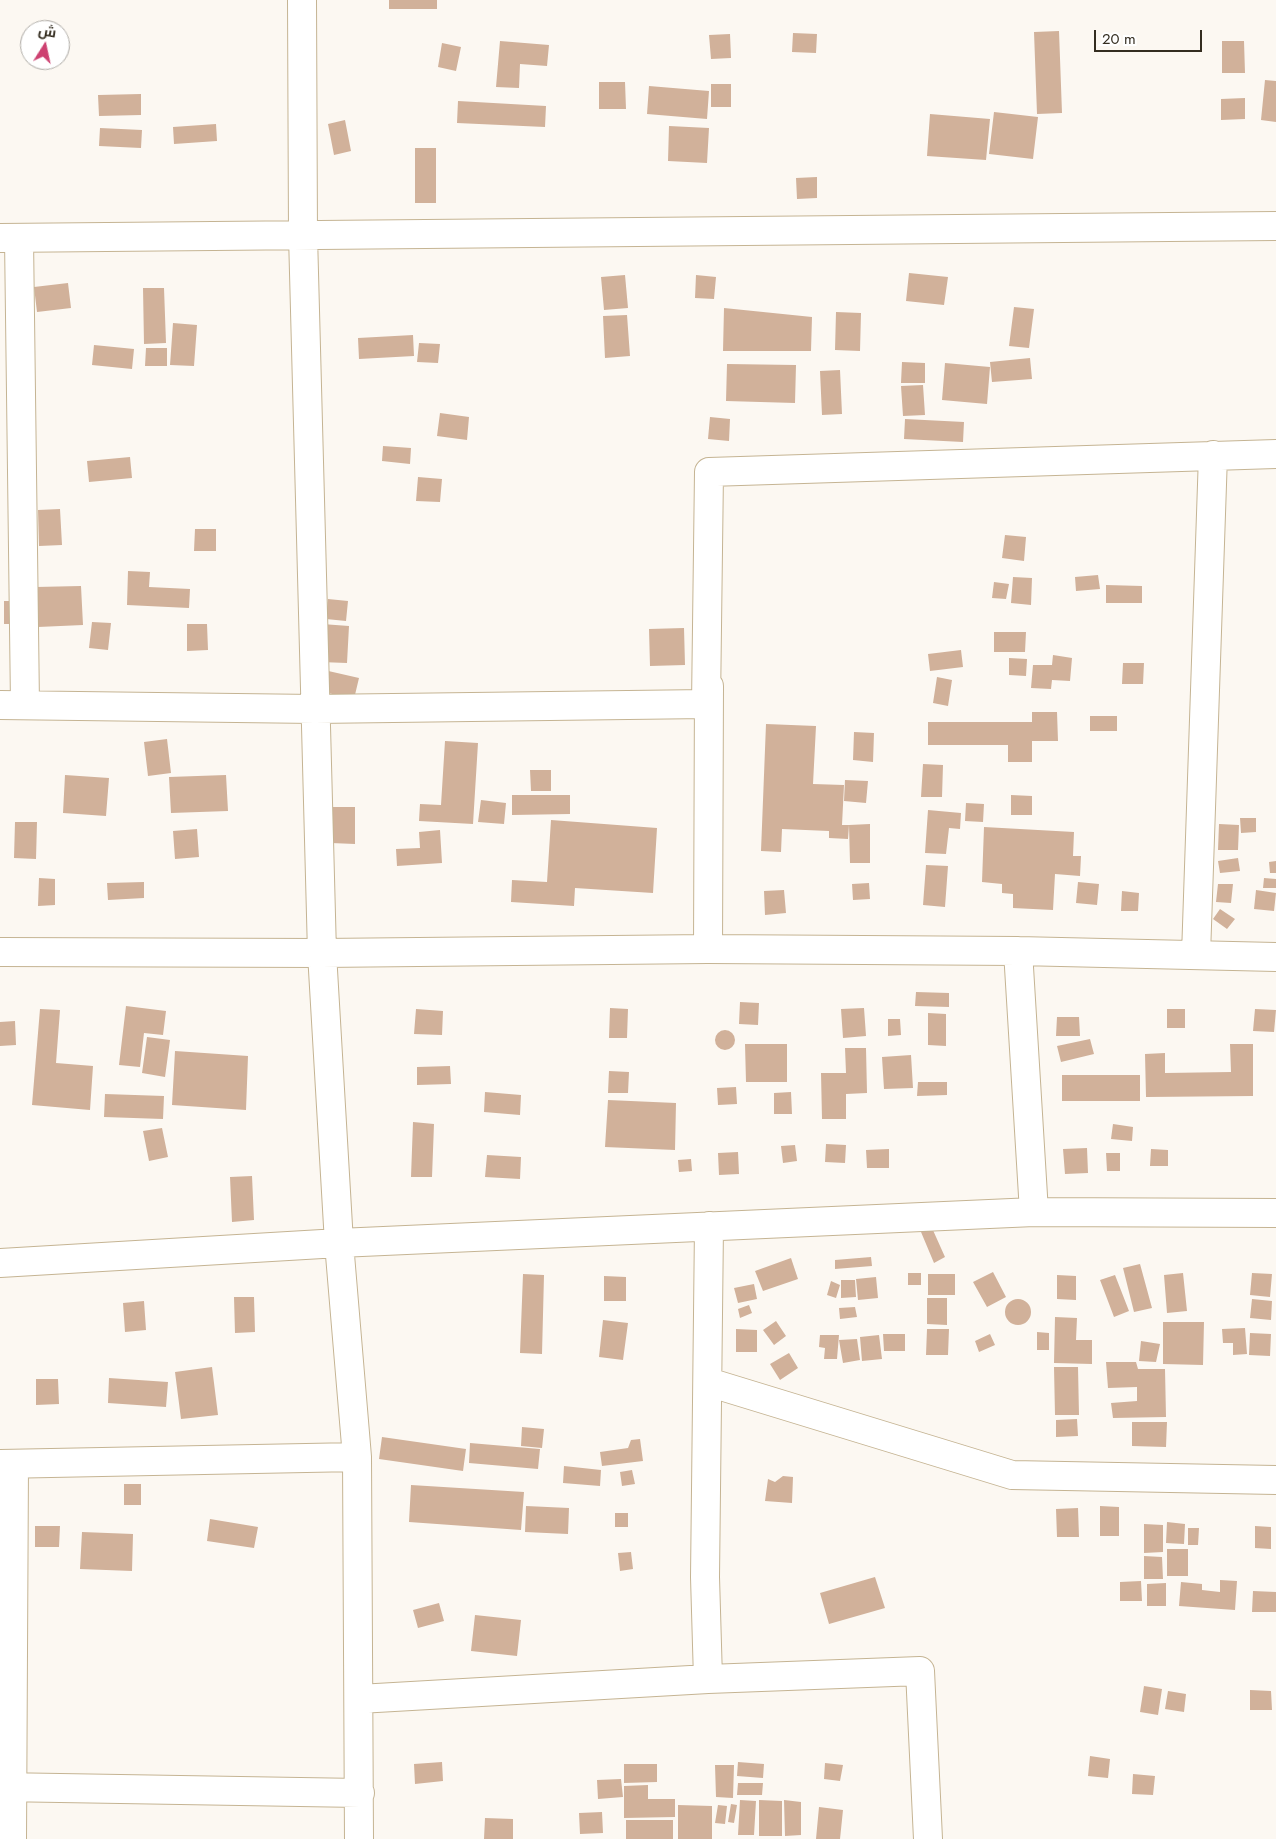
<!DOCTYPE html>
<html>
<head>
<meta charset="utf-8">
<style>
  body { margin:0 }
  #map { position:relative; width:1276px; height:1839px; overflow:hidden; background:#fcf8f2; font-family:Jost,Cairo,sans-serif }
  canvas { display:block }
  .north { position:absolute; left:20px; top:20px; width:50px; height:50px; box-sizing:border-box; background:#fff; border:1px solid #aeaba6; border-radius:50%; rotate:10deg; font-size:14px; font-weight:700; line-height:20px; text-align:center; color:#342d20 }
  .north::after { content:''; display:block; margin:auto; width:18px; height:22px; background:#cd4171; clip-path:polygon(50% 0,100% 100%,50% 72%,0 100%) }
  .scale { position:absolute; left:1094px; top:30px; width:108px; height:22px; box-sizing:border-box; border:2px solid #342d20; border-top:0; padding-left:6px; font-size:15px; line-height:18px; white-space:nowrap; color:#342d20; -webkit-text-stroke:4px #fff; paint-order:stroke }
</style>
</head>
<body>
<div id="map">
<canvas width="1276" height="1839"></canvas>
<div class="north">ش</div>
<div class="scale">20 m</div>
</div>
<script>
const g = document.querySelector('canvas').getContext('2d');
g.lineJoin = 'round';
function fill(path, color) { g.fillStyle = color; g.fill(path, 'evenodd'); }
function strokePath(path, color, width, dash) { g.strokeStyle = color; g.lineWidth = width; g.lineCap = dash ? 'butt' : 'round'; g.setLineDash(dash || []); g.stroke(path); }
const building = new Path2D(`
  M389 0H437V9H389Z
  M1059 31 1062 113 1037 114 1034 32Z
  M793 33 817 34 816 53 792 52Z
  M730 34 731 58 711 59 709 35Z
  M500 41 549 45 547 66 520 64 519 88 496 87Z
  M1222 41H1244L1245 73H1222Z
  M442 43 461 47 456 71 438 67Z
  M1265 80 1276 81V122L1261 120Z
  M599 82H625L626 109H599Z
  M711 84H731V107H711Z
  M649 86 709 91 707 119 647 114Z
  M141 94V115L99 116 98 95Z
  M1245 98V119L1221 120V99Z
  M458 101 546 106 545 127 457 123Z
  M994 112 1038 117 1033 159 989 154Z
  M930 114 990 119 986 160 927 156Z
  M345 120 351 151 334 155 328 124Z
  M216 124 217 141 174 144 173 127Z
  M669 126 709 128 707 163 668 161Z
  M100 128 142 130 141 148 99 146Z
  M415 148H436V203H415Z
  M817 177V198L797 199 796 178Z
  M909 273 948 277 944 305 906 301Z
  M625 275 628 308 604 310 601 277Z
  M696 275 716 277 714 299 695 298Z
  M68 283 71 308 37 312 34 287Z
  M143 288H164L166 343 144 344Z
  M1014 307 1034 309 1029 348 1009 346Z
  M724 308 812 317 811 351H723Z
  M836 312 861 313 860 351 835 350Z
  M627 315 630 356 605 358 603 316Z
  M173 323 197 325 194 366 170 365Z
  M413 335 414 356 359 359 358 338Z
  M419 343 440 344 438 363 417 362Z
  M94 345 134 349 132 369 92 365Z
  M146 348H167V366H145Z
  M1030 358 1032 379 992 382 990 362Z
  M902 362 925 363V383H901Z
  M945 363 990 367 987 404 942 400Z
  M727 364 796 365 795 403 726 401Z
  M840 370 842 414 822 415 820 371Z
  M923 385 925 415 903 416 901 386Z
  M440 413 469 417 467 440 437 436Z
  M710 417 730 419 729 441 708 439Z
  M905 419 964 422 963 442 904 439Z
  M383 446 411 448 410 464 382 461Z
  M130 457 132 478 89 482 87 461Z
  M418 477 442 479 440 502 416 501Z
  M60 509 62 545 39 546 38 510Z
  M195 529H216V551H194Z
  M1005 535 1026 537 1024 561 1002 558Z
  M128 571 150 572 149 587 190 589 189 608 127 605Z
  M1098 575 1100 589 1076 591 1075 577Z
  M1013 577 1032 578 1031 605 1011 603Z
  M994 582 1009 584 1006 599 992 598Z
  M1106 585 1142 586V603H1106Z
  M81 586 83 625 38 627 36 587Z
  M328 599 348 601 346 621 326 619Z
  M4 601H30V624H4Z
  M92 622 111 623 108 650 89 648Z
  M187 624H207L208 650 187 651Z
  M322 624 349 626 347 663 320 662Z
  M684 628 685 665 650 666 649 629Z
  M994 632H1026L1025 652H994Z
  M961 650 963 667 930 671 928 654Z
  M1053 655 1072 658 1070 681 1052 680 1051 689 1031 688 1033 665H1052Z
  M1009 658 1027 659 1026 676 1009 675Z
  M1123 663H1144L1143 684H1122Z
  M324 670 359 678 354 699 319 691Z
  M937 677 952 680 948 706 933 703Z
  M1032 712H1057L1058 741H1032V762H1008V745H928V722H1032Z
  M1090 716H1117V731H1090Z
  M766 724 816 726 813 784 844 785 842 825H849L848 839 829 838V831L782 829 781 852 761 851Z
  M854 732 874 733 873 762 853 760Z
  M167 739 171 773 148 776 144 742Z
  M445 741 478 743 473 824 419 821 420 804 441 805Z
  M923 764 943 765 942 797H921Z
  M530 770H551V791H531Z
  M65 775 109 778 106 816 63 813Z
  M226 775 228 811 171 813 169 777Z
  M845 780 868 781 866 803 844 801Z
  M512 795H570V814L512 815Z
  M1011 795 1032 796V815H1011Z
  M481 800 506 803 504 824 478 822Z
  M966 803 984 804 983 822 965 821Z
  M332 807H355V844L331 843Z
  M928 810 961 813 960 829 949 828 946 854 925 853Z
  M1240 818H1256V832L1241 833Z
  M551 820 657 828 653 893 575 888 574 906 511 902 512 880 547 882Z
  M15 822H37L36 859 14 858Z
  M870 824V863H850L849 825Z
  M1219 824 1239 825 1238 850H1218Z
  M984 827 1074 832 1073 856H1081L1080 876 1055 874 1053 910 1013 908V894L1002 893V884L982 882Z
  M197 829 199 857 175 859 173 831Z
  M440 830 442 863 397 866 396 849 420 848 419 832Z
  M1238 858 1240 871 1220 873 1218 861Z
  M1276 861V873H1270L1269 862Z
  M926 865 948 866 945 907 923 905Z
  M39 878 55 879V905L38 906Z
  M1264 878 1276 879V888H1263Z
  M144 882V898L108 900 107 883Z
  M1078 882 1099 884 1097 905 1076 903Z
  M869 883 870 899 853 900 852 884Z
  M1218 884H1233L1231 903 1216 902Z
  M784 890 786 913 765 915 764 891Z
  M1256 890 1276 893 1274 911 1254 909Z
  M1122 891 1139 893 1138 911H1121Z
  M1220 909 1235 919 1227 929 1213 919Z
  M916 992 949 993V1007L915 1006Z
  M740 1002 759 1003 758 1025 739 1024Z
  M126 1006 166 1011 163 1035 144 1033 140 1067 119 1065Z
  M610 1008 628 1009 627 1038H609Z
  M864 1008 866 1036 843 1038 841 1009Z
  M40 1009 60 1010 56 1063 93 1066 90 1110 32 1105Z
  M416 1009 443 1011 442 1035 414 1034Z
  M1167 1009H1185V1028H1167Z
  M1255 1009 1276 1010 1274 1032 1253 1031Z
  M928 1013 946 1014V1046L928 1045Z
  M1057 1017H1079L1080 1036H1056Z
  M888 1019H900L901 1035 888 1036Z
  M15 1021 16 1045 0 1046V1022Z
  M715 1040a10 10 0 1 1 20 0a10 10 0 1 1-20 0Z
  M147 1037 170 1040 165 1077 142 1073Z
  M1090 1039 1094 1054 1061 1062 1057 1046Z
  M745 1044H787V1082H746Z
  M1230 1044H1253V1096L1146 1097 1145 1054 1165 1053V1073L1231 1072Z
  M845 1048H866L867 1093 846 1094V1119H822L821 1073H846Z
  M175 1051 248 1056 246 1110 172 1105Z
  M911 1055 913 1088 884 1089 882 1057Z
  M450 1066 451 1084 417 1085V1067Z
  M609 1071 629 1072 628 1093H608Z
  M1062 1075H1140V1101H1062Z
  M918 1082H947V1095L917 1096Z
  M736 1087 737 1104 718 1105 717 1088Z
  M485 1092 521 1095 520 1115 484 1112Z
  M791 1092 792 1114H774V1093Z
  M105 1094 164 1096 163 1119 104 1117Z
  M608 1100 676 1103 675 1150 605 1147Z
  M413 1122 434 1124 432 1177H411Z
  M1113 1124 1133 1127 1132 1141 1111 1139Z
  M162 1128 168 1157 149 1161 143 1131Z
  M826 1144 846 1145 845 1163 825 1162Z
  M795 1145 797 1161 783 1163 781 1146Z
  M1087 1148 1088 1173 1065 1174 1063 1149Z
  M889 1149V1168H867L866 1150Z
  M1151 1149 1168 1150V1166H1150Z
  M738 1152 739 1174 719 1175 718 1153Z
  M1106 1153H1120V1171H1107Z
  M487 1155 521 1157 520 1179 485 1177Z
  M691 1159 692 1171 679 1172 678 1160Z
  M252 1176 254 1220 232 1222 230 1177Z
  M932 1228 945 1257 934 1263 921 1232Z
  M871 1257 872 1266 835 1269V1260Z
  M791 1258 798 1279 763 1291 755 1271Z
  M1140 1264 1152 1308 1134 1312 1123 1268Z
  M993 1272 1006 1297 987 1307 973 1282Z
  M908 1273H921V1285H908Z
  M1183 1273 1187 1311 1167 1313 1164 1275Z
  M1252 1273 1272 1274 1270 1297 1250 1295Z
  M523 1274 544 1275 542 1354 520 1353Z
  M928 1274H955V1295H928Z
  M1057 1275 1076 1276V1300L1057 1299Z
  M1115 1275 1129 1311 1114 1317 1100 1280Z
  M604 1276 626 1277V1301H604Z
  M876 1277 878 1298 858 1300 856 1279Z
  M841 1280H855L856 1297 841 1298Z
  M831 1281 840 1285 836 1298 827 1295Z
  M754 1284 757 1299 738 1303 734 1288Z
  M234 1297H254L255 1332 235 1333Z
  M927 1298H947V1325L927 1324Z
  M1005 1312a13 13 0 1 1 26 0a13 13 0 1 1-26 0Z
  M1252 1299 1272 1301 1271 1320 1250 1318Z
  M144 1301 146 1330 125 1332 123 1303Z
  M749 1305 752 1313 740 1318 738 1309Z
  M855 1307 857 1317 840 1319 839 1308Z
  M1055 1317 1077 1318 1076 1340H1092V1364L1054 1363Z
  M603 1320 628 1323 623 1360 599 1357Z
  M776 1321 786 1336 774 1345 763 1330Z
  M1163 1322H1204L1203 1365 1163 1364Z
  M1245 1328 1247 1354 1233 1355V1343H1223L1222 1329Z
  M736 1329 757 1330V1352H736Z
  M927 1329H949L948 1355H926Z
  M1037 1332 1049 1333V1350H1037Z
  M1250 1333 1271 1334 1270 1356 1249 1355Z
  M883 1334H905V1351H884Z
  M990 1334 995 1345 979 1352 975 1341Z
  M820 1335H839L837 1359H824L825 1348 819 1347Z
  M879 1335 882 1359 862 1361 860 1337Z
  M857 1339 860 1360 843 1363 839 1340Z
  M1141 1341 1160 1344 1156 1362 1139 1361Z
  M789 1353 798 1368 780 1380 770 1364Z
  M1106 1362H1136L1138 1369H1165L1166 1417 1113 1418 1111 1403 1137 1401V1387L1108 1388Z
  M212 1367 218 1415 181 1419 175 1372Z
  M1054 1367H1078L1079 1415H1055Z
  M109 1378 168 1382 166 1407 108 1403Z
  M36 1379H58L59 1404 36 1405Z
  M1077 1419 1078 1436 1056 1437V1420Z
  M1132 1422H1167L1166 1447 1132 1446Z
  M522 1427 544 1429 542 1448 521 1446Z
  M382 1437 466 1449 463 1471 379 1459Z
  M640 1439 643 1461 602 1466 600 1452 628 1448 631 1440Z
  M470 1443 540 1449 538 1469 469 1463Z
  M564 1466 601 1470 600 1486 563 1483Z
  M632 1470 635 1484 622 1486 620 1472Z
  M783 1476 793 1477 792 1503 765 1501 768 1479 775 1482Z
  M124 1484H141V1505H124Z
  M411 1485 524 1492 521 1530 409 1522Z
  M526 1506 569 1508 568 1534 525 1532Z
  M1100 1506 1119 1507V1536H1100Z
  M1078 1508 1079 1537H1057L1056 1509Z
  M615 1513H628V1527H615Z
  M210 1519 258 1527 254 1548 207 1541Z
  M1167 1522 1185 1524 1184 1544 1166 1543Z
  M1144 1524 1163 1525V1552L1144 1553Z
  M35 1526H60L59 1547H35Z
  M1255 1526 1271 1527V1549L1255 1548Z
  M1188 1528H1199L1198 1545H1188Z
  M82 1532 133 1534 132 1571 80 1569Z
  M1167 1549H1188V1576H1167Z
  M631 1552 633 1569 620 1571 618 1553Z
  M1144 1556 1162 1557 1163 1579H1144Z
  M875 1577 885 1608 829 1624 820 1593Z
  M1220 1580 1237 1581 1235 1610 1179 1606 1181 1582 1202 1584V1590L1220 1592Z
  M1141 1581 1142 1601H1120V1582Z
  M1166 1583V1606H1147V1584Z
  M1253 1591 1276 1592V1612H1252Z
  M439 1603 444 1621 418 1628 413 1610Z
  M475 1615 521 1620 517 1656 471 1651Z
  M1144 1686 1162 1689 1158 1715 1140 1712Z
  M1250 1690 1271 1691 1272 1710H1250Z
  M1168 1691 1186 1694 1184 1712 1165 1709Z
  M1090 1756 1110 1759 1108 1778 1088 1776Z
  M442 1762 443 1781 415 1784 414 1764Z
  M738 1762 764 1764 763 1778 737 1776Z
  M825 1763 843 1765 840 1781 824 1779Z
  M624 1764H657V1782L624 1783Z
  M715 1765H734L733 1798 716 1797Z
  M1133 1774 1155 1776 1153 1795 1132 1794Z
  M621 1779 623 1797 598 1799 597 1780Z
  M738 1783H763L762 1795H737Z
  M648 1785V1799H675V1817L624 1818V1786Z
  M740 1800 756 1801 754 1835H738Z
  M759 1800 782 1801V1836H759Z
  M784 1800 801 1802V1835L785 1836Z
  M731 1804 737 1805 734 1823 728 1822Z
  M678 1805 712 1806V1839H678Z
  M718 1805 727 1806 725 1824 715 1823Z
  M819 1807 843 1810 840 1839H816Z
  M602 1812 603 1833 580 1834 579 1813Z
  M485 1818 513 1819V1839H484Z
  M626 1820H673V1839H626Z`);
const minor = new Path2D(`
  M302 0 303 235 322 953 339 1243 357 1457 359 1839
  M0 238 1276 226
  M19 238 25 705
  M0 705 315 709 706 704 709 472 1276 454
  M708 949 709 686
  M1018 951 1034 1212
  M0 952 322 953 708 949 1018 951 1276 957
  M1196 955 1213 455
  M709 1226 705 1577 708 1679 920 1671 928 1839
  M0 1263 339 1243 1034 1212 1276 1213
  M708 1382 1012 1475 1276 1480
  M0 1464 357 1457
  M359 1699 708 1679
  M0 1787 360 1793
  M12 1839 14 1464`);
fill(building, '#d1b19a');
strokePath(minor, '#c5b493', 30);
strokePath(minor, '#fff', 28);
</script>
</body>
</html>
